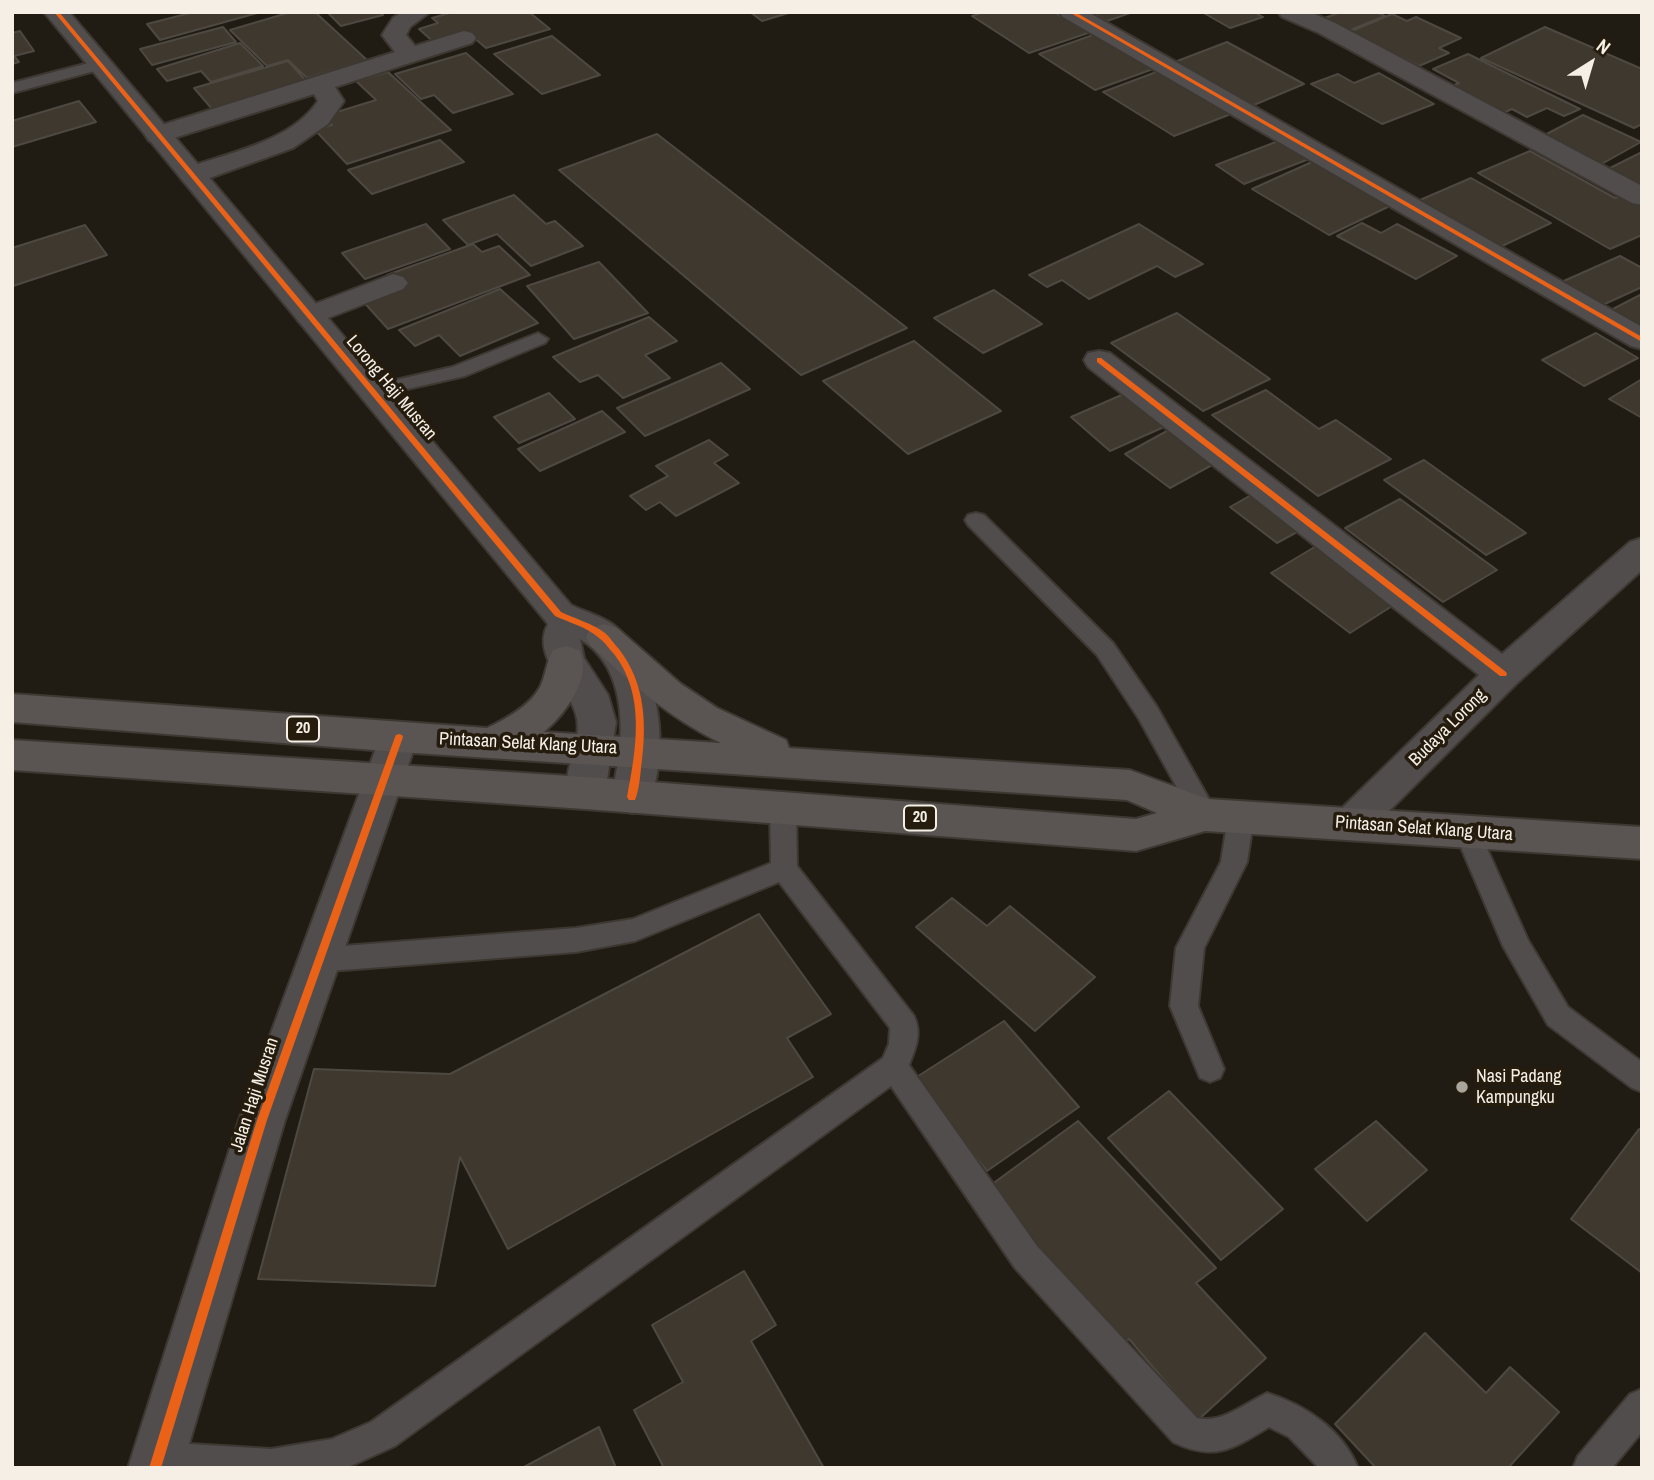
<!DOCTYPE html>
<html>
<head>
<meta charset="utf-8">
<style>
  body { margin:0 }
  #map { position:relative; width:1654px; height:1480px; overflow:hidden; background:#201b13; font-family:"Archivo Narrow",sans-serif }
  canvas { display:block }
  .frame { position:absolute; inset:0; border:14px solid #f5efe6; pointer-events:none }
  .north { position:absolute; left:1556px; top:28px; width:70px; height:70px; -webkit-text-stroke:5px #251c0e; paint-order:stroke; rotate:37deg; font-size:19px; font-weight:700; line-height:28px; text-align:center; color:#f5efe6 }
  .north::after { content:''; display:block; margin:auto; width:24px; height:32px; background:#f5efe6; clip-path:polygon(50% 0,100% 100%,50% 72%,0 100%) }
</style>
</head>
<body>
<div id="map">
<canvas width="1654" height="1480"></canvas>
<div class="frame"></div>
<div class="north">N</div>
</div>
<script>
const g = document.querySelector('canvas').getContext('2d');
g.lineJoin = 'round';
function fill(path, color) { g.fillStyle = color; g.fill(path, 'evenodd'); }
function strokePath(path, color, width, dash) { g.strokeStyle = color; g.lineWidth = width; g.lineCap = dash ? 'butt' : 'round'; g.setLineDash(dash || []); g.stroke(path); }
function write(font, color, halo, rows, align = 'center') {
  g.font = font + ' "Archivo Narrow",sans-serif'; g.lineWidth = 7; g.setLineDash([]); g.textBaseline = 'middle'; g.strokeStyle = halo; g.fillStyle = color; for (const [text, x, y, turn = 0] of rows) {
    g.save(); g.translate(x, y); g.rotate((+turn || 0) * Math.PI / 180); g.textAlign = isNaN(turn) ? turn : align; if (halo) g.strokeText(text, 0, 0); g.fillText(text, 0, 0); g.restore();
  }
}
const building = new Path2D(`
  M194 12H261L160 40 147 24Z
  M291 12H315L367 60 307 78 288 60 267 66 230 30Z
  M327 12H380L383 15 341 26Z
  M453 12H529L550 29 486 48 473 37 439 47 419 29 438 23 432 18Z
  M750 12H792L762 21Z
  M985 12H1054L1088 33 1029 53 972 16Z
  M1091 12H1133L1107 21Z
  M1202 12H1254L1263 17 1230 28Z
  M1341 12H1376L1385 16 1338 35 1314 22Z
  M1392 14 1407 21 1416 17 1461 38 1439 48 1449 53 1419 66 1397 55 1389 59 1342 35Z
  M223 27 236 42 152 65 140 49Z
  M1545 27 1642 69V124L1634 128 1481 58Z
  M20 31 34 51 14 56 19 62 12 64V33Z
  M1096 34 1153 69 1095 90 1039 54Z
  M552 36 600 75 542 94 494 54Z
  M1227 42 1304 84 1249 107 1172 63Z
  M240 43 263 66 211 82 201 71 167 81 157 69Z
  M466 53 513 94 453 113 434 95 421 99 395 74Z
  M1468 54 1580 109 1564 116 1547 108 1527 117 1512 109 1496 116 1443 90 1459 83 1433 69Z
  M288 61 307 82 212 109 194 88Z
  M1159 71 1231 114 1174 136 1103 92Z
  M388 72 451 130 347 164 315 130 332 125 324 116 376 100 356 81Z
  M1379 73 1434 104 1382 124 1311 84 1338 74 1354 83Z
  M79 101 96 122 12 147V121Z
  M1583 115 1641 142 1598 166 1539 138Z
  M657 134 907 328 801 375 559 170Z
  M440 140 464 162 372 194 348 170Z
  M1281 140 1309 159 1244 184 1216 165Z
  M1530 151 1615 198 1621 195 1642 206V235L1610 249 1478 173Z
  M1642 152V190L1602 172Z
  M1314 161 1392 205 1329 235 1252 189Z
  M1471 178 1551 223 1500 247 1420 200Z
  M514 195 546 224 555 221 583 246 531 266 497 234 468 245 443 220Z
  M1362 223 1381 233 1397 224 1457 256 1416 279 1337 236Z
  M426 224 450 249 365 279 342 253Z
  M1139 224 1203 264 1175 277 1157 266 1089 299 1062 280 1047 287 1029 275Z
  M85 225 107 255 13 286 12 248Z
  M473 244 482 252 499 246 530 275 388 329 361 299 397 286 387 275Z
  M1620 256 1642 268V287L1596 308 1557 284Z
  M599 262 648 313 574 339 527 286Z
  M500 289 538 323 460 356 439 335 415 346 399 330Z
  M994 290 1042 324 983 353 934 318Z
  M1642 294V333L1607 312Z
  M1177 313 1270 379 1203 411 1111 343Z
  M649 317 677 341 645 355 670 378 623 398 598 375 580 382 553 357Z
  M1596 333 1638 358 1584 386 1542 360Z
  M914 341 1001 411 908 454 823 381Z
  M721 363 750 389 645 436 617 408Z
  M1642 379V418L1609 399Z
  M1133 390 1173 423 1110 451 1071 417Z
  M1266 390 1319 429 1336 420 1391 459 1318 496 1212 415Z
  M549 393 575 419 519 443 494 417Z
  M602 411 625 432 540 471 518 449Z
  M1176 426 1223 459 1170 488 1125 454Z
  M709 440 728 455 714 463 739 483 676 516 660 502 646 510 630 496 668 476 656 466Z
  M1424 460 1526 533 1486 555 1384 480Z
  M1260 490 1308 526 1277 543 1230 507Z
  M1400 499 1497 570 1443 602 1345 528Z
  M1323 542 1403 599 1350 633 1271 573Z
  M952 898 987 926 1010 906 1095 977 1035 1031 916 927Z
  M759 914 831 1014 787 1038 813 1077 508 1249 460 1157 435 1286 258 1279 314 1069 450 1074Z
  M1004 1021 1079 1107 987 1171 912 1080Z
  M1169 1091 1283 1209 1221 1260 1108 1138Z
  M1078 1121 1216 1268 1196 1283 1266 1358 1198 1420 1129 1339 1115 1351 980 1193Z
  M1376 1121 1427 1170 1367 1221 1315 1169Z
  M1639 1129 1642 1131V1273L1571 1219Z
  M744 1271 776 1325 751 1341 824 1468H664L634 1410 683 1382 652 1325Z
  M1425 1333 1486 1393 1510 1367 1559 1412 1508 1468H1376L1335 1424Z
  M599 1427 616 1468H522Z`);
const service = new Path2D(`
  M100 60 108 65 106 68 12 93V83Z
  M538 333 548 339 545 343 465 376 372 397 365 395 362 391 365 387 452 367Z
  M976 513 984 515 1113 643 1157 707 1214 808 1218 815 1214 822 1205 825 1196 822 1139 719 1097 655 968 525 965 520 968 515Z
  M783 797 792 800 796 807 797 866 914 1016C922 1033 916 1048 909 1065L1037 1246 1197 1418C1222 1424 1245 1403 1267 1393 1305 1405 1342 1429 1358 1468H1319L1289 1437 1269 1427C1233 1449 1214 1462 1173 1442L1015 1268 891 1086 395 1446 346 1468H146L142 1459 147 1447 159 1442 271 1449 332 1439 371 1422 883 1058 889 1044 890 1028 779 882 635 941 576 952 317 972 307 968 303 960 307 952 317 948 576 928 633 919 771 863 770 807 774 800Z
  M1241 807 1250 810 1254 817 1247 862 1204 948 1198 1006 1224 1069 1220 1078 1210 1082 1200 1078 1170 1006 1176 948 1221 862 1228 817 1232 810Z
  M1467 821 1476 824 1528 940 1568 1007 1642 1062V1092L1632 1088 1548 1025 1503 946 1454 831 1458 824Z
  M1642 1389V1432L1612 1468H1573L1578 1456 1630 1394Z`);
const minor = new Path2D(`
  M402 12H430L410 27 406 35 415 46 464 31 472 33 476 38 472 43 335 87 344 101 328 124 293 148 201 181 192 183 183 181 179 175 183 169C227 153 291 142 318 101L314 94 158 143 149 141 145 135 149 129 395 52 382 35 393 18Z
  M1059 12H1088L1642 327V349L1631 346 1063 17Z
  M1278 12H1310L1335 23 1642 186V205L1632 203 1319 33 1282 17Z
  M393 274 403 277 408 283 403 289 310 325 299 322 295 316 299 310Z
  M1099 351 1110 353 1502 654 1630 542 1642 538V570L1516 684 1365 835 1351 840 1337 835 1331 824 1337 813 1479 675 1088 367 1084 360 1088 353Z`);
const tertiary = new Path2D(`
  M44 12H69L571 605C585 612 602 616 615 626 661 663 672 758 646 808L632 813 618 808C609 791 617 774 619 756 624 714 620 663 580 639L584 658 608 695 616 722 605 793 599 804 585 809 571 804C557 777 582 747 577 719 572 689 530 655 548 624Z
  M399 722 413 727 418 737 285 1120 182 1468H128L239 1120 380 737 385 727Z`);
const trunk = new Path2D(`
  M604 624 617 628 681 684 717 708 786 740 789 748 1130 770 1208 799 1642 827V859L1205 831 1136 851 585 809 12 770V740L585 777 1136 819 1157 813 1127 800 399 752 12 722V694L487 728C506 719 530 706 540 687 546 675 546 662 553 650L566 646 579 650C594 677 564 715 544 732L721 743C669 718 633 685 591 646L586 637 591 628Z`);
const cycleway = new Path2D(`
  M54 12H59L561 612C575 619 592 623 605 633 610 637 614 644 619 649 646 684 647 726 641 768 640 778 639 790 635 800H629L627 797C636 750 646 695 614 654 609 649 605 642 599 638 587 627 570 623 555 616Z
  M1069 12H1075L1642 337V342Z
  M1097 358H1101L1506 672 1507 674 1506 676H1500L1097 362Z
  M399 734 402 735 403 737 267 1120 161 1468H149L257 1120 395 737 396 735Z`);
const markers = [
  [1462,1087,7,"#aaa59c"]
];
const shields = [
  [303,729,32],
  [920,818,32]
];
const shieldNames = [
  ["20",303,729],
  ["20",920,818]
];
const streetNames = [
  ["Lorong Haji Musran",391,388,50],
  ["Budaya Lorong",1448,728,-45],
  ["Pintasan Selat Klang Utara",528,744,3],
  ["Pintasan Selat Klang Utara",1424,829,4],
  ["Jalan Haji Musran",255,1095,-72]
];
const poiNames = [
  ["Nasi Padang",1476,1077],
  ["Kampungku",1476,1098]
];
fill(building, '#3e382e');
strokePath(building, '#4d4942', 2);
strokePath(service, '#3d3831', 4);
strokePath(minor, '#3d3831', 4);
strokePath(tertiary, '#3d3831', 4);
strokePath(trunk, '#3d3831', 4);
fill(service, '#514d4d');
fill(minor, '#514d4d');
fill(tertiary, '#514d4d');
fill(trunk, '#5a5452');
fill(cycleway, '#ea6118');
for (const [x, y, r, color] of markers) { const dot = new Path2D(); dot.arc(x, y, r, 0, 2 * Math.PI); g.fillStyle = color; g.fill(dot); strokePath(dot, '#251c0e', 2.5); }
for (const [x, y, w] of shields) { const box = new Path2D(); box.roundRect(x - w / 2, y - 12.5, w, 25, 5); g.fillStyle = '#251c0e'; g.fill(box); strokePath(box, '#f5efe6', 2); }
write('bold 16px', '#f5efe6', null, shieldNames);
write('18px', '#f5efe6', '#251c0e', streetNames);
write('18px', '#f5efe6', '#251c0e', poiNames, 'left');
</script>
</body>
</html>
